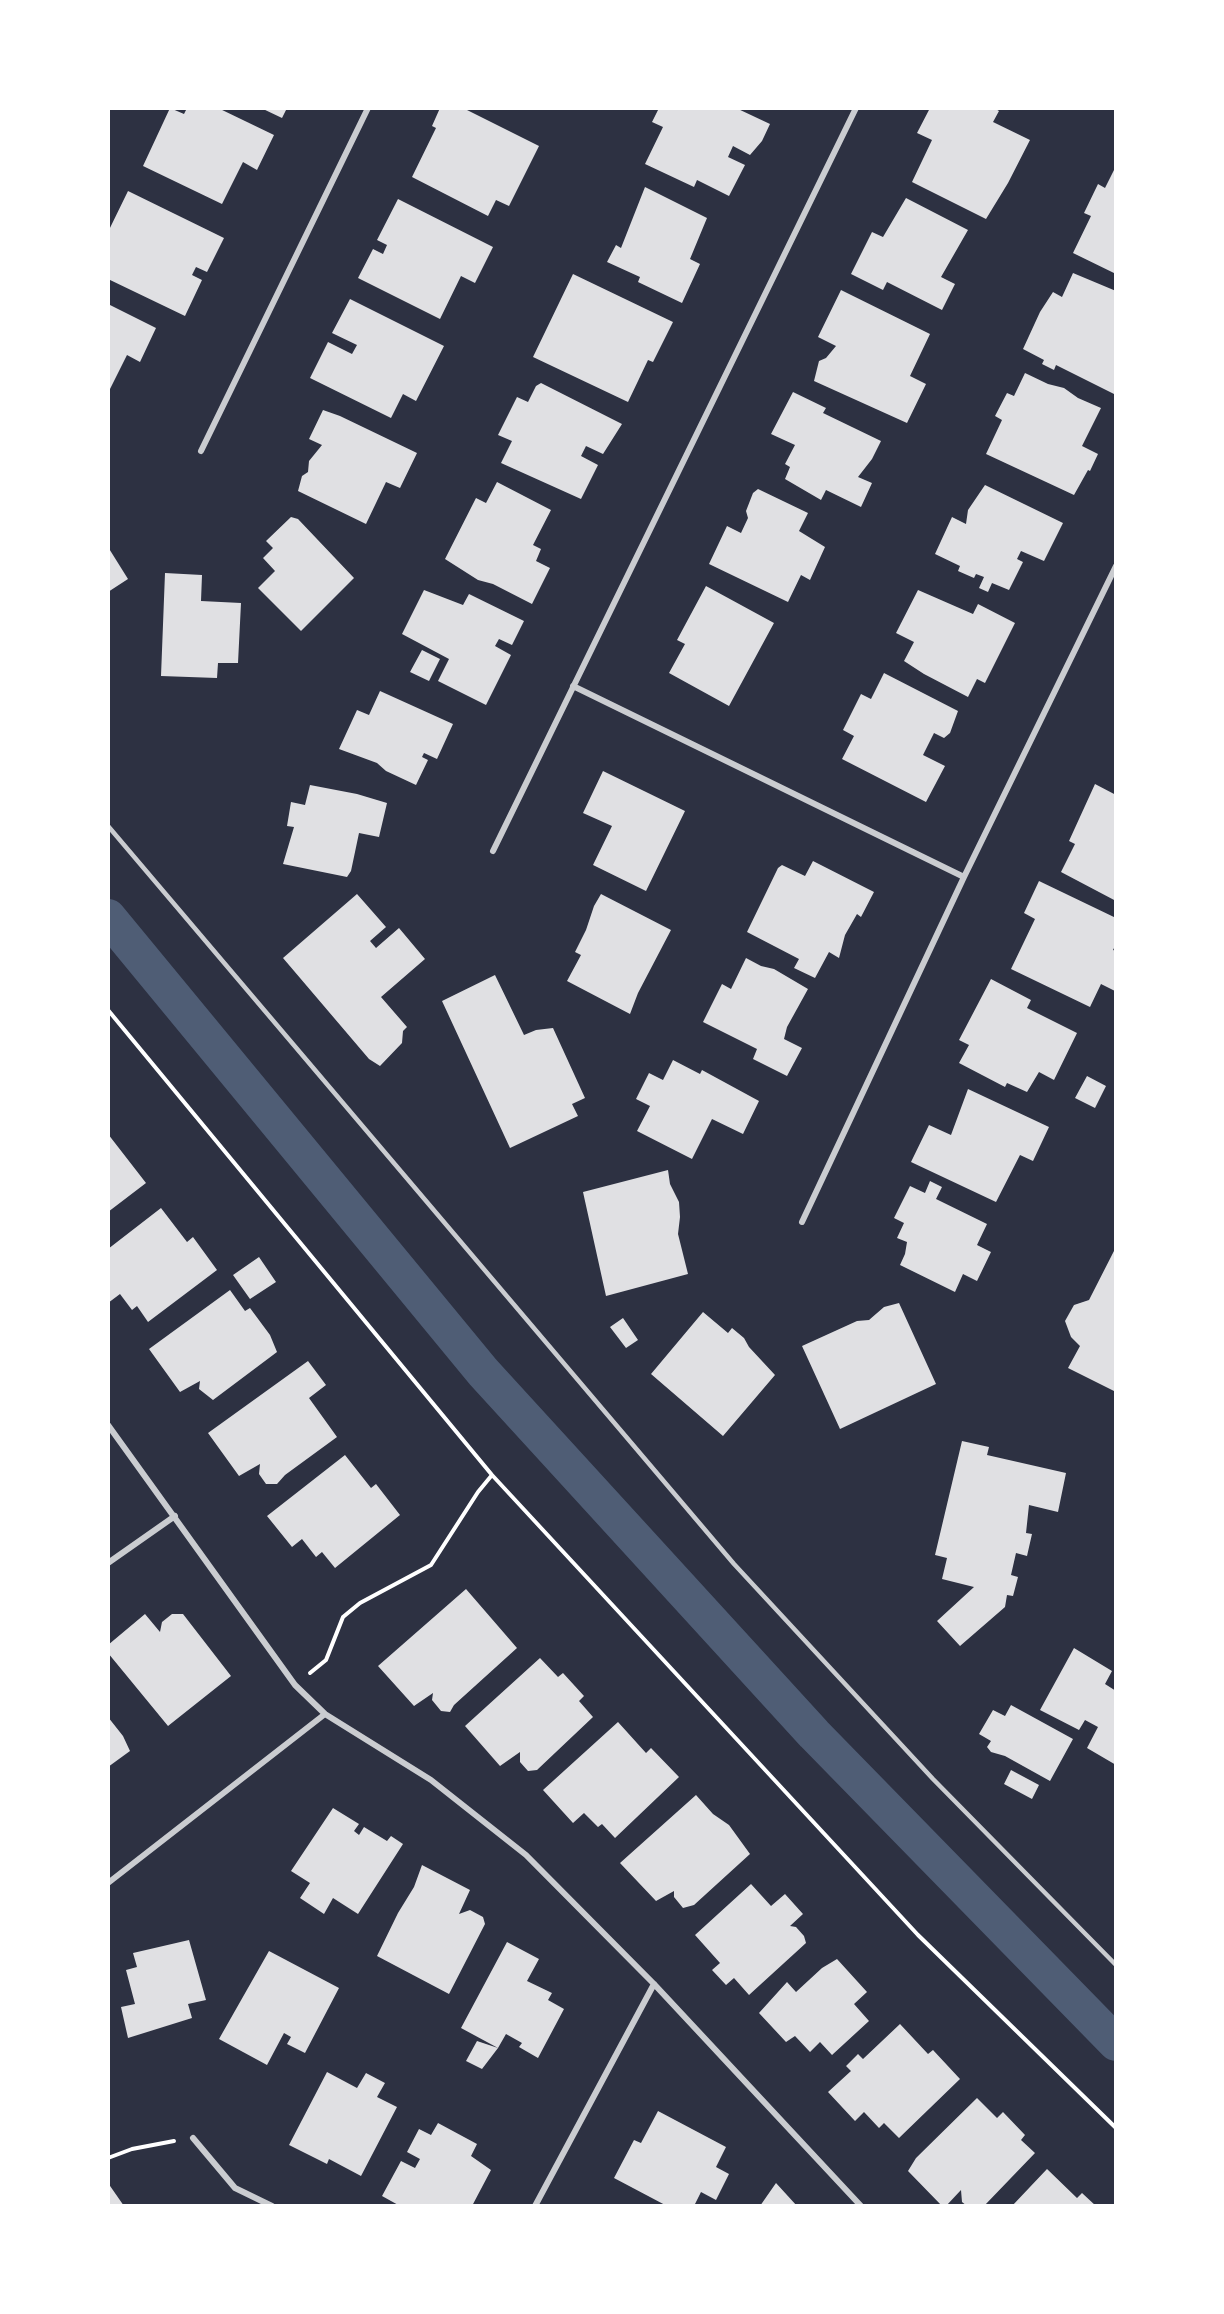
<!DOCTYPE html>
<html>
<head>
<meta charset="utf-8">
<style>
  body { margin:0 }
  #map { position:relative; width:1224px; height:2314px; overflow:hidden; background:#2d3142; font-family:"Work Sans",sans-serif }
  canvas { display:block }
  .frame { position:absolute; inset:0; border:110px solid #fff; pointer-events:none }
</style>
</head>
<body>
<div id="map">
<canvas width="1224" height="2314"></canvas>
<div class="frame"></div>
</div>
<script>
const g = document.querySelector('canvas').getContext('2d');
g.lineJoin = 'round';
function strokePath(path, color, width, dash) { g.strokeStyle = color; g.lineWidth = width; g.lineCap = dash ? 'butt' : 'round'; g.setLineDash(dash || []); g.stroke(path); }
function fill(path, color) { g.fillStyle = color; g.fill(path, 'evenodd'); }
const canal = new Path2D(`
  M108 917 483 1372 814 1734 1116 2043`);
const building = new Path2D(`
  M170 108 184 114 187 108H218L274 135 257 170 243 162 222 204 143 166Z
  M261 108H287L282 118Z
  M440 108H463L539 146 509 206 496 200 488 216 412 177 436 128 432 126Z
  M659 108H736L770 124 762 141 750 155 733 146 728 157 745 165 729 196 697 180 694 187 645 164 663 127 652 122Z
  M930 108H994L999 111 993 122 1030 140 1008 183 986 219 912 182 932 140 917 133Z
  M1116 166V274L1073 253 1091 216 1084 213 1098 184 1105 188Z
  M645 187 707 218 690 259 700 264 682 303 638 282 640 277 607 262 616 245 621 248Z
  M128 191 224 238 207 272 196 267 192 275 202 280 185 316 108 279V232Z
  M906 198 968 230 941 277 955 284 942 310 887 282 883 290 851 274 872 232 883 237Z
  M398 199 493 247 475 283 461 276 440 319 358 278 373 249 383 254 387 245 377 240Z
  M1073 273 1116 291V395L1056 365 1054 370 1042 364 1044 360 1023 349 1040 312 1053 292 1062 297Z
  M573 274 673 322 653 362 648 360 628 402 533 357Z
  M841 290 930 334 910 376 926 384 907 423 814 381 819 361 826 358 836 346 818 337Z
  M350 299 444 346 416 401 403 394 391 418 310 378 328 342 352 354 357 345 332 333Z
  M108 304 156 328 140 362 127 355 108 393Z
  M1025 373 1048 384 1064 388 1078 398 1101 408 1082 446 1098 454 1090 471 1088 470 1074 495 986 454 1002 420 995 416 1007 393 1014 396Z
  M541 383 622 424 603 454 586 446 581 456 598 465 581 499 501 463 512 441 498 435 517 397 528 402 536 386Z
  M793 392 826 408 823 413 881 441 872 459 858 477 872 483 861 507 826 490 821 500 785 479 790 467 785 464 795 445 771 434Z
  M323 410 340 416 417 453 400 488 386 482 366 524 298 491 302 476 308 472 309 461 322 445 309 439Z
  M497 482 551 510 533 545 541 549 536 561 550 568 532 604 493 584 478 580 445 559 476 498 486 503Z
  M985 485 1063 523 1044 561 1021 551 1017 559 1023 562 1009 590 992 583 988 592 979 588 984 577 976 574 974 578 958 571 960 566 935 554 952 517 966 524 968 510Z
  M758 489 808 513 799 531 825 547 810 580 801 575 788 602 709 564 727 526 741 533 748 518 746 511 753 493Z
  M291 517 298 519 354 578 301 631 258 588 275 571 263 558 273 548 266 541Z
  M108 547 128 579 108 592Z
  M165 573 202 575 201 601 241 603 238 663H218L217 678 161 676Z
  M706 586 774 623 729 706 669 673 685 644 677 640Z
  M424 590 463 605 469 594 524 621 512 645 499 639 495 646 511 655 486 705 438 681 449 659 402 634Z
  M918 590 973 614 978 604 1015 623 985 683 977 679 968 697 924 674 904 661 914 642 896 633Z
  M422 650 440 659 429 681 410 672Z
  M884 673 958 711 950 733 944 738 934 733 923 755 945 766 926 802 842 759 854 736 843 730 861 694 871 699Z
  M380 691 453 724 437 759 424 753 422 757 428 760 416 785 386 771 377 763 339 749 357 710 369 715Z
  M603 771 685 811 646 891 593 865 612 826 583 813Z
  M1095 784 1116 795V901L1061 872 1075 844 1069 841Z
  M310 785 357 794 387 803 379 837 359 833 351 871 347 877 283 864 294 827 287 826 291 802 305 805Z
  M813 861 874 892 861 917 857 914 845 935 839 958 829 952 815 978 794 968 799 959 747 932 778 868 782 865 805 876Z
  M1039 881 1116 918V944L1113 950 1116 951V988L1115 991 1101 984 1090 1007 1011 969 1035 919 1024 913Z
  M357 894 386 927 370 941 376 948 399 928 425 959 381 997 407 1027 403 1031 402 1043 380 1066 369 1059 283 958Z
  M601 894 671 930 638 993 630 1014 567 981 581 955 575 952 586 930 594 906Z
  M746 958 761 966 774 969 808 989 787 1027 784 1039 802 1048 787 1076 753 1059 757 1049 703 1022 722 984 731 989Z
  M495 975 524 1035 536 1030 553 1028 585 1098 572 1104 578 1116 510 1148 442 1001Z
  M991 979 1031 1000 1027 1008 1077 1033 1054 1080 1039 1072 1027 1092 1007 1083 1005 1087 959 1063 969 1045 959 1040Z
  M673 1060 700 1074 702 1070 759 1101 743 1134 712 1119 692 1159 637 1131 650 1106 636 1099 649 1073 663 1080Z
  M1087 1076 1106 1086 1095 1108 1075 1098Z
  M968 1089 1049 1127 1033 1161 1020 1155 996 1202 911 1162 929 1125 951 1135Z
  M108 1134 146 1183 108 1212Z
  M668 1170 670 1184 679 1202 680 1217 678 1234 688 1274 606 1296 583 1192Z
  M930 1181 942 1187 936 1199 987 1224 977 1245 991 1252 977 1281 963 1274 955 1292 900 1265 905 1254 907 1242 897 1238 904 1223 894 1218 910 1186 925 1193Z
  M161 1208 187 1242 193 1237 217 1270 148 1322 137 1306 132 1310 120 1294 108 1303V1249Z
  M1116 1247V1392L1068 1368 1080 1346 1071 1337 1065 1321 1074 1305 1089 1300Z
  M259 1257 276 1282 250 1299 233 1275Z
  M230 1290 245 1311 250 1308 270 1335 277 1352 213 1400 199 1389 200 1381 180 1392 149 1349Z
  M899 1303 936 1384 840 1429 802 1346 857 1321 869 1320 884 1307Z
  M703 1312 728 1333 732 1328 744 1338 749 1347 775 1375 723 1436 651 1374Z
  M623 1318 638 1340 626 1348 610 1327Z
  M308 1361 326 1385 309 1398 337 1437 285 1475 277 1484H266L259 1474 260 1464 239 1476 208 1433Z
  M962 1441 989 1447 987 1455 1066 1473 1058 1512 1029 1505 1026 1533 1032 1534 1027 1556 1016 1553 1011 1575 1018 1577 1013 1596 1007 1595 1005 1607 960 1646 937 1621 974 1587 942 1579 947 1558 935 1555Z
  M345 1455 371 1488 376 1484 400 1515 335 1568 322 1552 316 1557 302 1539 292 1547 267 1516Z
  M466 1589 517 1648 454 1705 450 1712 441 1711 432 1700 433 1693 414 1706 378 1666Z
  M145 1614 160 1632 162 1622 172 1614H183L231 1676 168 1726 108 1653V1645Z
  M1074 1648 1112 1671 1105 1684 1116 1691V1765L1087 1748 1098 1727 1085 1720 1079 1730 1040 1710Z
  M540 1658 558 1677 563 1673 584 1696 579 1701 593 1717 537 1770 528 1771 520 1762V1752L500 1766 465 1726Z
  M1011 1705 1073 1739 1050 1781 1005 1756 991 1752 987 1747 991 1741 979 1734 993 1710 1005 1716Z
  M108 1717 123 1736 130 1751 108 1767Z
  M618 1722 646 1753 651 1748 679 1777 615 1838 602 1824 598 1827 584 1813 573 1823 543 1790Z
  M1011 1770 1039 1785 1032 1799 1004 1784Z
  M696 1795 713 1814 729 1825 750 1854 694 1905 683 1908 674 1897V1891L656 1901 620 1863Z
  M333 1808 359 1824 354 1831 359 1835 364 1827 387 1841 391 1836 403 1844 358 1914 333 1898 324 1914 300 1898 310 1883 291 1871Z
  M422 1865 470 1890 459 1914 470 1910 483 1917 485 1924 449 1994 377 1956 398 1913 414 1887Z
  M751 1884 771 1906 785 1894 803 1914 790 1926 796 1927 804 1936 806 1943 749 1995 734 1978 726 1985 712 1970 720 1963 695 1935Z
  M189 1940 206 2000 188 2004 192 2018 128 2038 121 2007 135 2004 126 1970 137 1967 133 1953Z
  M507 1942 539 1959 527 1981 552 1993 548 2000 564 2009 538 2058 519 2047 522 2043 506 2034 498 2048 482 2069 466 2061 477 2041 498 2048 461 2028Z
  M269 1951 339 1988 305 2053 287 2044 291 2037 284 2033 267 2065 219 2039Z
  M837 1959 867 1992 854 2004 869 2021 832 2055 820 2042 810 2052 795 2036 786 2042 759 2013 787 1982 796 1992 822 1968Z
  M900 2024 928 2054 933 2050 960 2079 899 2138 884 2123 879 2128 864 2112 855 2121 828 2092 851 2071 846 2066 858 2054 863 2059Z
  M327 2072 357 2088 366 2073 385 2083 377 2097 397 2107 361 2176 329 2159 327 2164 289 2145Z
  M977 2098 997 2118 1003 2112 1025 2135 1021 2140 1035 2153 984 2206H967L962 2202 961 2190 946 2206H942L908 2171 916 2158Z
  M658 2111 726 2147 716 2167 729 2174 716 2200 701 2192 694 2206H667L614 2178 634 2140 641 2143Z
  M438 2123 477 2144 471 2156 491 2170 472 2206H400L382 2196 401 2161 415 2168 420 2159 407 2152 419 2129 431 2135Z
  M1047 2169 1077 2198 1082 2193 1096 2206H1012Z
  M108 2183 124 2206H108Z
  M776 2183 797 2206H760Z`);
const path = new Path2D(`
  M108 1010 492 1475 918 1935 1116 2128
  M310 1673 326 1660 343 1617 360 1603 431 1565 478 1492 492 1475
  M108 2158 132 2149 174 2141`);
const service = new Path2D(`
  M108 826 734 1564 933 1779 1116 1965`);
const minor = new Path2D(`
  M201 451 368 108
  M573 686 964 877
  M493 851 856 108
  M802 1222 964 877 1116 566
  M108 1425 295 1685 325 1714 431 1780 526 1855 654 1984 861 2206
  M108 1563 175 1516
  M108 1883 325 1714
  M193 2138 235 2188 272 2206
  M535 2206 654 1984`);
strokePath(canal, '#4f5d75', 36);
fill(building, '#e0e0e3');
strokePath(path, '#fff', 4);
strokePath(service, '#caccd0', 4.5);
strokePath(minor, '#caccd0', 6);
</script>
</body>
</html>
